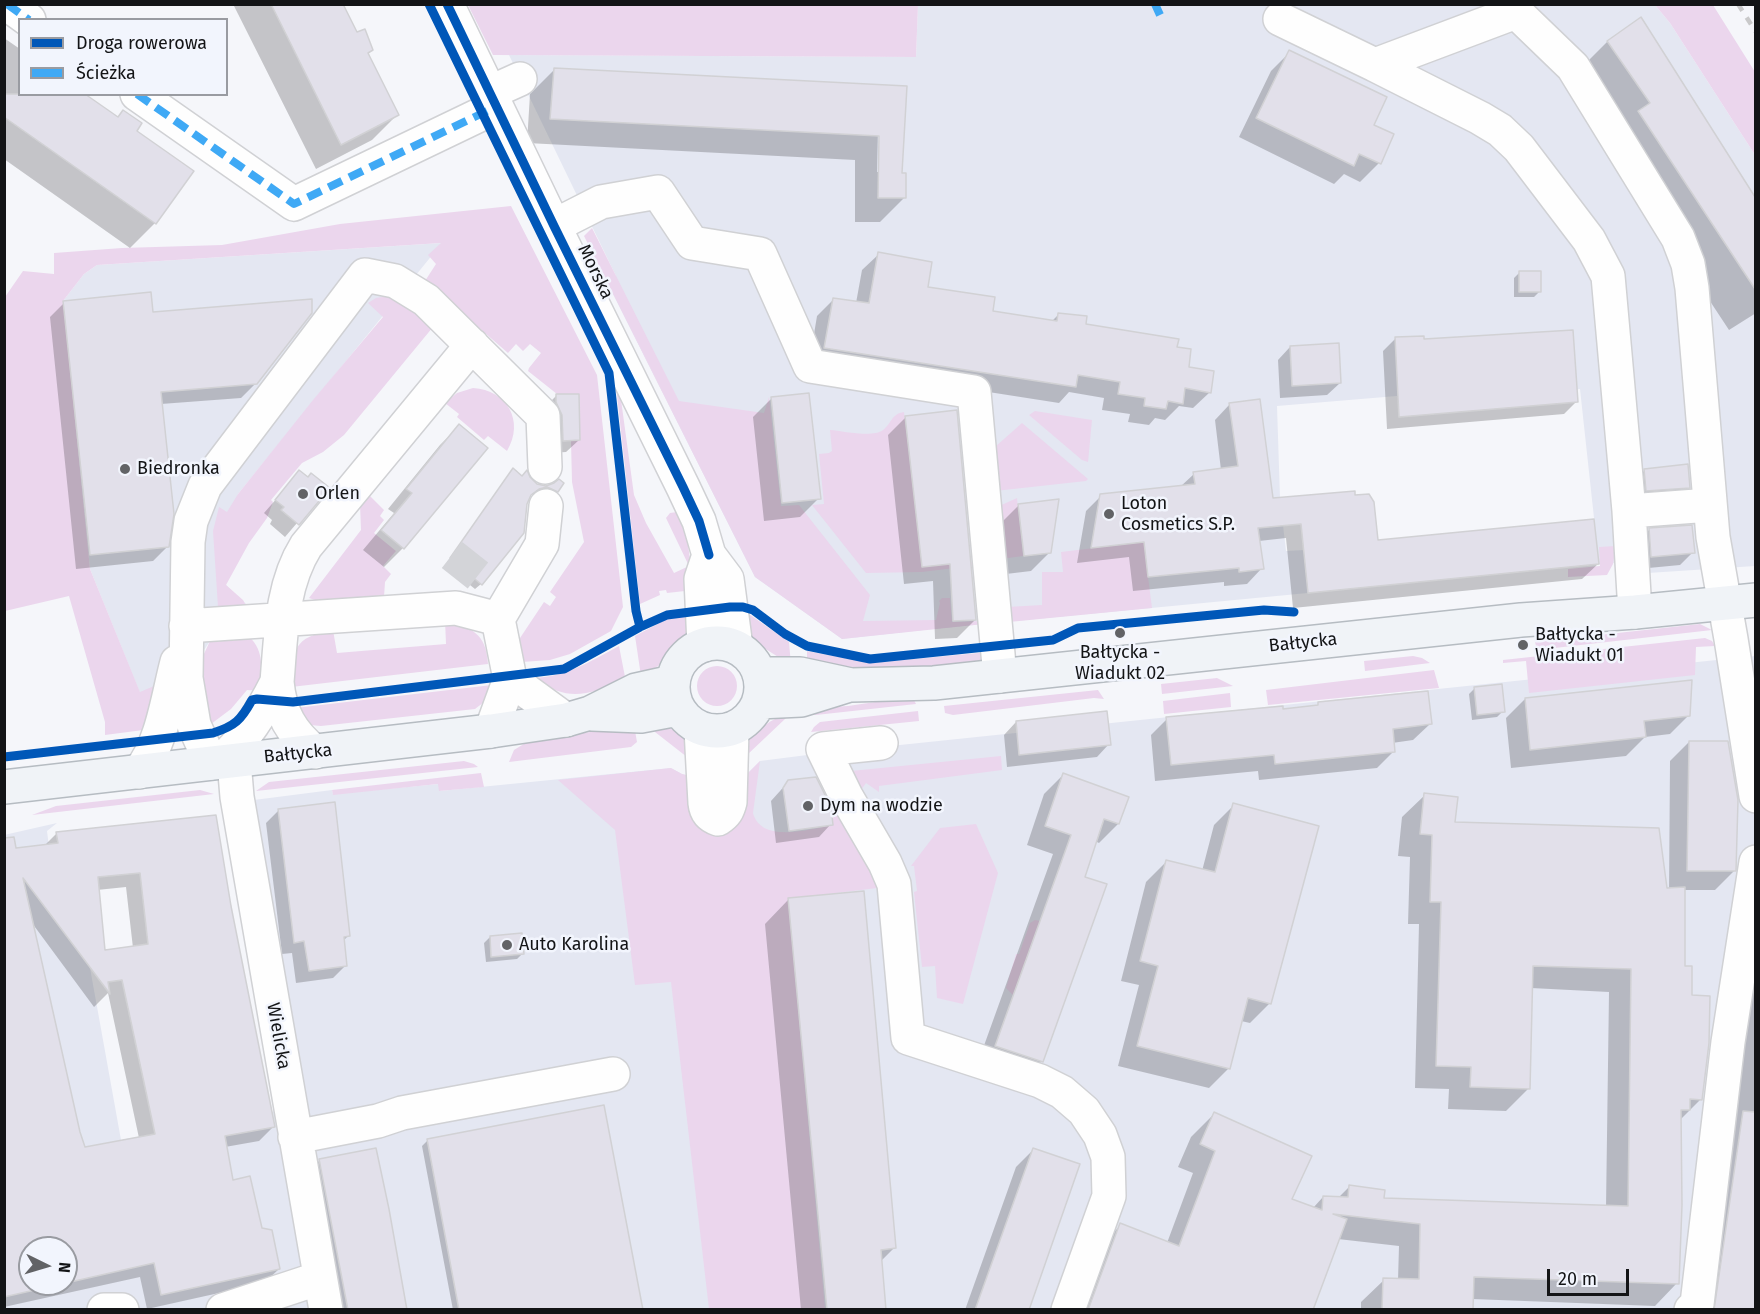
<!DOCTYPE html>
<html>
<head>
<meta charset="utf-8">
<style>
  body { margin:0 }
  #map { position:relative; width:1760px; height:1314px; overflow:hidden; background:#f5f6fa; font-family:"Fira Sans",sans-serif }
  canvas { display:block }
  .frame { position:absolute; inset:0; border:6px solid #131416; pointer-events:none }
  .legend { position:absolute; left:18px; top:18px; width:210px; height:78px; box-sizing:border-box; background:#f2f5fd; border:2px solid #999ba1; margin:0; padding:8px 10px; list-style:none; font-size:18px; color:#131416 }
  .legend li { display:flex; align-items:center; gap:12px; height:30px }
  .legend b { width:30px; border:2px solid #999ba1 }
  .north { position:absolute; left:18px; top:1236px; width:60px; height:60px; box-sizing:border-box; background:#f2f5fd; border:2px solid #999ba1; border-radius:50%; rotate:95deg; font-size:16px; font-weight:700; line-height:24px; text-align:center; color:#131416 }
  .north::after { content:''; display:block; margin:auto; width:21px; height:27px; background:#626366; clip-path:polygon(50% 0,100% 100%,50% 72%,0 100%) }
  .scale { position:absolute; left:1547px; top:1269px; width:82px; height:27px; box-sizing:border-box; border:3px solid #131416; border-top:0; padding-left:8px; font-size:18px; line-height:21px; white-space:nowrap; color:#131416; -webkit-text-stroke:4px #f2f5fd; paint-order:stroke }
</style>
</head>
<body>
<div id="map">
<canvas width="1760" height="1314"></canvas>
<div class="frame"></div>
<ul class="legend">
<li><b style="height:8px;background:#0057b8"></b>Droga rowerowa</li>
<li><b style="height:8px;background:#3fa9f5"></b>Ścieżka</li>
</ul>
<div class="north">N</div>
<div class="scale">20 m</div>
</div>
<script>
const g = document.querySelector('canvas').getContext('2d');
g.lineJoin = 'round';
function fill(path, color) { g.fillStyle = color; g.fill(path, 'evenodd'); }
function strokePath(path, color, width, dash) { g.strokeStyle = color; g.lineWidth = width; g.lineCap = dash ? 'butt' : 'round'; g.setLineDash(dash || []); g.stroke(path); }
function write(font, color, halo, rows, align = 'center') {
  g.font = font + ' "Fira Sans",sans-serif'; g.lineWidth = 5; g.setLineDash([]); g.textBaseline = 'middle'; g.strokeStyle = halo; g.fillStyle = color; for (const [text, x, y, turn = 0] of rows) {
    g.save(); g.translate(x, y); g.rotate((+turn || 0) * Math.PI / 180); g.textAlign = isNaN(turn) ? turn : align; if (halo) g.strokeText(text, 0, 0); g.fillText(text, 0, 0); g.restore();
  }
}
const built = new Path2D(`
  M918 4 1655 5 1670 23 1755 155V566L1648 573 1646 561 1599 564 1580 389 1398 401 1397 396 1277 406 1280 498 1286 551 1304 550 1308 593 942 628 842 639 755 577 606 280 616 276 509 55 916 57Z
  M442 243 238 494 226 585 247 605 210 641 204 650V708L140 693 90 569 63 301 84 274 97 265Z
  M1755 656V1309H5L4 835 57 823 47 831 56 903 78 901 121 1140 281 1110 246 801 332 790 333 794 439 784 440 791 671 768 682 774 694 777 747 774 760 761 823 753ZM30 1248H66V1284H30Z`);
const green = new Path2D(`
  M468 5H918L916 57 493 55Z
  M1713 5 1755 72V155L1670 23 1655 5Z
  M511 206 597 375 623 607 611 631 570 654 550 660 522 662 516 644 544 602 550 606 556 597 550 592 584 542 572 482 571 441 580 440 579 394H557L528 371 529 368 541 353 530 344 523 351 516 344 508 353 425 281 436 264 428 255 441 243 97 265 84 274 63 301 90 569 140 692 154 686 159 692 151 729 105 735V722L69 596 5 611V297L23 271 54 274V253L122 248 222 245 340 224Z
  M592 228 679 401 764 413 769 397 781 506 799 505 870 595 863 621 936 620 940 603 939 601 942 598H950L952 622 984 621V624L842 639 755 577 584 236Z
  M395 295 433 327 344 435 323 452 302 463 271 500 273 502 267 518 249 543 226 585 243 600 247 607 243 610 218 607 213 531 219 507 227 512 238 494 313 400 383 317 368 303 376 298Z
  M619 385 634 495 646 523 674 573 689 566 666 518 670 513 677 512 685 522 694 590 667 593 666 590 659 591 660 595 640 604 616 386Z
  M473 388C507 390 525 421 507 451L488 436 484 440 457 417 459 414 445 403 457 393Z
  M1035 411 1092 420 1088 462 1082 460 1029 415Z
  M904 412 922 567 979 561 980 565 922 572 866 573 812 505 824 504 819 454 829 453 832 451 830 430C843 431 873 438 883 430 892 423 891 414 904 412Z
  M1022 423 1088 479 1086 481 995 491V447Z
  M370 496 384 510 380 516 384 520 374 533 396 551 383 566 391 574 385 582 384 597 318 601 309 598 361 530 360 504 365 497Z
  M1017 498 1023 556 1001 559 997 507Z
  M1201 535 1203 548 1145 553 1152 608 1009 622 1007 607 1042 605V572H1063L1061 552Z
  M1616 546 1613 564 1607 575 1568 577V569L1600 566 1599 547Z
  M746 612 789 642 791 665 764 648 750 634Z
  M697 615C687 650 671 659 641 676L635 636 667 619Z
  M445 620C472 629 486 632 488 664L291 687C292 650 293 637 333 630L337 653 446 644Z
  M1700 624 1712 630 1537 650 1535 642Z
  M249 637C265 650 261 672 262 691L247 690 231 709 211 724 204 708 203 656 210 641Z
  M1705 638 1712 641 1715 646 1696 647 1695 675 1529 693 1526 661 1503 663V660Z
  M619 646 626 682C586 693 571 704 534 678 568 676 589 662 619 646Z
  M807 651 871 663 989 652 984 662 901 669 807 665Z
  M1413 656 1422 658 1430 663 1365 671 1364 661Z
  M697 686a20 20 0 1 1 40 0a20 20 0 1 1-40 0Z
  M1434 670 1439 688 1268 705 1266 690Z
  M1217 678 1233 686 1162 694 1161 684Z
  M492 685 488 699 475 709 321 726 310 725 295 708Z
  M1098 690 1104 699 1094 698 953 715 945 713 944 706Z
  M1230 693 1231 707 1164 714 1163 701Z
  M909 697 913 698 916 704 816 715 811 714 810 708 848 706Z
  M918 711 919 721 811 732 814 727 820 722Z
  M790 712 785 719 747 755 744 747C756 728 771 720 790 712Z
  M634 725 637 742 631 747 509 762 514 750 527 742Z
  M652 727C674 727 678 730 691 747L687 757 655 732Z
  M1001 756 1002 770 879 786V792L866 783 858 794 851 771Z
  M464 761 474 764 478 767 256 791 269 782Z
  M760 761 753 813C761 844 811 829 833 825L828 782 847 816 877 888 788 899 825 1309H709L671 982 635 985 615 830 558 780 671 768 682 774 694 777 747 774Z
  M481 773 484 787 439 791 438 784 333 795 332 790Z
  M200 790 214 794 32 815 56 806Z
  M976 824 998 873 963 1004 937 998 935 966 922 967 914 892 917 891 914 866H911L940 828Z
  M1035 920 1040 921 1013 995 1006 988 1016 954H1019L1030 923Z`);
const shadow = new Path2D(`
  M233 4H342L397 115 372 140 316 169Z
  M1640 19 1756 199V313L1729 330 1607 145 1575 74 1607 42Z
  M4 38 20 49V94L135 132 192 172 155 223 130 248 4 159Z
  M1290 52 1372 126 1379 163 1360 182 1344 174 1334 184 1239 137 1271 71Z
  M554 70 906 87 900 175 904 198 880 222H855V160L527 143 530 94ZM878 129H881L880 172H877Z
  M879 254 926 288 991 312 1052 321 1058 315 1084 326 1176 349 1187 368 1210 392 1193 408 1179 406 1165 420 1155 418 1149 425 1128 422 1130 414 1102 410 1104 398 1069 392 1059 403 809 364 817 316 833 300 856 303 862 270Z
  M1520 272 1540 291 1534 297H1514V278Z
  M64 303 152 314 256 383 241 398 161 404 168 546 153 561 76 569 50 317Z
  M1396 338 1422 341 1577 401 1564 414 1387 429 1383 351Z
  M1290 347 1340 383 1327 395 1280 398 1278 360Z
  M556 396 579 440 566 452 551 453 544 408Z
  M772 398 819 498 800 517 764 521 753 417Z
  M1230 404 1272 500 1377 542 1598 564 1582 579 1293 608 1286 538 1259 541 1262 568 1247 584 1224 586V582L1133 591 1129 557 1077 563 1086 511 1101 496 1180 487 1194 474 1221 470 1215 420Z
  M906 417 975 620 957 638 935 639 933 581 904 584 888 435Z
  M459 426 486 448 403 548 384 567 363 550 394 513 388 509 440 445Z
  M513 470 535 485 545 487 555 484 557 491 551 497 541 493 530 495 481 584 475 589 445 565Z
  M1645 470 1688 487 1676 500 1634 503 1632 483Z
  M300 472 308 478 327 488 285 537 270 524 272 520 264 513Z
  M1019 505 1050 552 1031 571 1006 574 1000 524Z
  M1649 530 1693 552 1680 565 1638 569 1637 542Z
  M1474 689 1503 711 1497 717 1472 720 1469 694Z
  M1525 699 1689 715 1670 734 1645 737 1626 756 1511 768 1506 718Z
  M1319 704 1430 724 1413 740 1392 743 1393 752 1377 768 1259 780 1258 771 1155 781 1151 735 1167 719 1282 711 1316 707Z
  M1016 722 1109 744 1097 757 1007 767 1004 735Z
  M1689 742 1734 871 1715 890H1684V967L1690 997 1701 1099 1680 1120 1677 1283 1655 1306 1472 1299V1310H1361V1302L1384 1280H1398L1399 1246 1338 1239 1311 1310H1075L1098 1248 1121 1225 1167 1243 1193 1173 1178 1167 1191 1137 1214 1114 1290 1200 1313 1208 1323 1197 1338 1198 1349 1187 1383 1199 1606 1207 1609 992 1531 988 1529 1088 1506 1111 1448 1109 1449 1089 1415 1088 1419 924H1408L1410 857 1398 856 1402 817 1425 795 1454 824 1669 895 1670 761Z
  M1063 775 1118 824 1099 843 1095 841 1083 878 1042 1061 1023 1080 977 1065 1053 854 1027 845 1044 794Z
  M789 781 831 824 819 837 776 843 771 801Z
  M1234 805 1270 1003 1250 1023 1241 1021 1229 1068 1209 1088 1118 1066 1139 985 1121 981 1146 882 1166 862 1202 871 1214 825Z
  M279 810 349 935 343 941 346 965 333 978 296 983 292 953 282 954 266 823Z
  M57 833 230 907 274 1126 259 1141 225 1147 232 1181 261 1229 279 1269 264 1283 147 1309 140 1277 4 1307V851L44 846ZM126 887 133 948 104 951 97 890ZM32 923 94 1007 108 993 139 1138 84 1149 78 1132ZM30 1248H66V1284H30Z
  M788 900 894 1248 880 1262 885 1310H801L765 924Z
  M490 937 523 953 517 959 486 962 484 943Z
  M1756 941V1310H1700Z
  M428 1140 642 1310H453L422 1146Z
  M1033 1150 1027 1310H965L1016 1167Z
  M320 1160 405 1310H321L297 1183Z`);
const building = new Path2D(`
  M271 4H343L357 32 365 29 373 50 368 53 399 115 341 145Z
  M1641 17 1755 197V289L1638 111 1650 103 1607 41Z
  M1289 50 1387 97 1374 125 1394 134 1381 164 1359 154 1354 166 1256 118Z
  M554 68 907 86 902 173H906V198H878L879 136 550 119Z
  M4 94H85L118 117 123 110 142 123 137 131 194 171 156 224 4 117Z
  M878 252 932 262 928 287 995 297 993 311 1057 321 1058 313 1087 316 1086 324 1179 339 1177 347 1191 349 1189 367 1214 371 1211 393 1185 388 1183 404 1168 401 1166 409 1144 406 1145 398 1118 394 1120 382 1078 375 1076 387 824 348 833 298 869 303Z
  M1519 271H1541V292H1519Z
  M151 292 153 312 312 299V313L257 384 161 392 174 514 169 547 90 555 63 301Z
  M1573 330 1578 402 1399 417 1395 337 1424 336V339Z
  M1339 343 1341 383 1292 386 1290 346Z
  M809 393 821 499 782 503 771 397Z
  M556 394H579L580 440 563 441 562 415 556 402Z
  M1260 399 1273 498 1355 491V495L1369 494 1374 502 1378 540 1594 519 1599 564 1308 593 1301 524 1258 528 1264 569 1239 572V568L1148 577 1144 542 1091 548 1100 494 1195 484 1193 472 1238 466 1229 403Z
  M957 410 976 620 953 621 950 564 922 567 905 416Z
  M459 424 488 448 404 549 381 530 412 493 406 489Z
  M1688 464 1690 488 1646 491 1644 469Z
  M513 468 522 476 527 470 530 477 537 484 546 486 554 483 559 479 564 483 558 492 547 487 539 489 531 495 527 504 524 533 482 585 450 558Z
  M299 470 308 477 311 473 330 488 299 525 281 510 284 507 275 500Z
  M1059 499 1051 553 1024 556 1018 504Z
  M1692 525 1695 553 1651 557 1649 528Z
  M1692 680 1690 716 1644 721 1646 737 1530 750 1525 698Z
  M1502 684 1505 712 1477 715 1474 687Z
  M1428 691 1432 724 1393 729 1395 752 1275 764 1274 755 1171 765 1166 717 1283 706V709L1318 705V702Z
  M1107 711 1111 745 1019 755 1016 721Z
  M1689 741H1728L1738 800 1736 871H1687Z
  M1063 773 1129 797 1119 824 1104 819 1085 877 1107 884 1043 1062 995 1046 1071 835 1045 826Z
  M816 777 831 807 833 825 789 831 783 788 788 780Z
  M1424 793 1458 797 1455 822 1659 828 1667 888 1685 887V966H1692V995L1710 996 1709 1043 1702 1100 1690 1099V1110H1681L1682 1205 1679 1284 1474 1277 1473 1310H1382L1383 1278 1419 1279 1420 1224 1333 1214 1347 1219 1313 1310H1088L1120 1223 1179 1246 1215 1151 1200 1144 1214 1112 1312 1156 1292 1199 1322 1210 1323 1196 1348 1197 1349 1185 1385 1190 1384 1198 1628 1206 1631 969 1533 966 1530 1089 1470 1087 1471 1067 1436 1066 1441 902H1430L1432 835 1420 834Z
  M335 802 350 936 344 937 347 966 309 971 304 941 294 943 278 809Z
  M1233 803 1319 826 1271 1004 1248 998 1230 1069 1137 1046 1158 966 1140 961 1166 860 1215 872Z
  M216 815 231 906 275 1127 225 1136 233 1180 250 1176 262 1228 272 1230 280 1269 161 1295 154 1263 66 1283V1248H30V1284H61L4 1297V838L14 837 16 848 58 843 56 832ZM140 873 148 944 105 950 98 877ZM23 878 110 994 108 982 122 980 155 1134 85 1147 80 1132Z
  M864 891 896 1248 881 1250 886 1310H827L788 898Z
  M522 933 524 954 491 957 490 936Z
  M604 1105 643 1310H459L427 1139Z
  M1743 1111 1755 1112V1310H1714Z
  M376 1148 389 1209 407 1310H348L319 1159Z
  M1033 1148 1080 1164 1029 1310H975Z`);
const minorTunnel = new Path2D(`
  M452 555 485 581`);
const minor = new Path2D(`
  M7 4 29 20
  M447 4 554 226 683 487 699 521 709 555
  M1280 19 1375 65 1516 12 1573 67 1678 238 1688 264 1692 288 1713 537 1731 639 1756 796
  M1375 65 1480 118 1500 130 1519 148 1589 240 1608 276 1629 511 1635 612
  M489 93 520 79
  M137 94 294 204 496 107
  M554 226 601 202 658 192 692 243 760 254 810 366 974 392 1000 676
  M1629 511 1710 505
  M186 626 456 608 498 619
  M704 645 701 579 709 555 727 579 736 647
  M510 679 566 720
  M701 729 705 803C706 812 709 816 718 819 726 814 728 810 730 802L732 729
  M491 731 510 679 498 619 542 544 546 506
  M881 743 823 749 846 796 885 863 894 884 908 1038 1040 1081 1062 1092 1084 1111 1100 1135 1108 1157 1109 1196 1068 1310
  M315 752C291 733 280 713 277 682 281 636 281 586 306 546L472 345
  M234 761 237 797 326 1310
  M220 762C245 740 262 712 277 682
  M211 763 194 725 186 678 188 542 191 521 205 486 365 275 395 281 426 300 543 416 545 467
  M139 772C162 745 168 696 177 662
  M295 1137 378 1121 402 1113 613 1074
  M104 1310H122
  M223 1310 320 1278
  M1691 1310 1697 1304 1728 1042 1756 862`);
const major = new Path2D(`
  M673 687a44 44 0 1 1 88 0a44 44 0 1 1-88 0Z
  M759 674H800L851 685 934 683 1521 620 1635 612 1756 600
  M759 702 801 700 846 686
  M592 714 641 716 678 709
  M4 787 491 731 566 720 590 713 636 690 672 682`);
const rail = new Path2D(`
  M1738 4 1756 32`);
const quiet = new Path2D(`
  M7 4 29 20
  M1155 4 1160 15
  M137 94 294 204 487 111`);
const cycleway = new Path2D(`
  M429 4 609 373 636 611 640 627
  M447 4 554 226 683 487 699 521 709 555
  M4 757 213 733C235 726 241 720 252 700L257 699 293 702 564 669 640 627 667 615 730 607H743L753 610 785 634 807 646 870 659 1053 640 1078 628 1264 610 1294 612`);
const markers = [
  [125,469,6,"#626366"],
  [303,494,6,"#626366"],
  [1109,514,6,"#626366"],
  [1120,633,6,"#626366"],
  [1523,645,6,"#626366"],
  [808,806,6,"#626366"],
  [507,945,6,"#626366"]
];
const streetNames = [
  ["Morska",595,272,64],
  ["Bałtycka",1303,643,-6],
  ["Bałtycka",298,754,-6],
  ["Wielicka",278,1036,80]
];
const poiNames = [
  ["Biedronka",137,469],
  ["Orlen",315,494],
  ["Loton",1121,504],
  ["Cosmetics S.P.",1121,525],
  ["Bałtycka -",1535,635],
  ["Wiadukt 01",1535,656],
  ["Bałtycka -",1120,653,"center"],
  ["Wiadukt 02",1120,674,"center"],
  ["Dym na wodzie",820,806],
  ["Auto Karolina",519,945]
];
fill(built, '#e4e7f2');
fill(green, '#ebd6ed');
fill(shadow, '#0003');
fill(building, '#e2e0ea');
strokePath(building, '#d1d1d4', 1.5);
strokePath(minorTunnel, '#d3d4d8', 33, [33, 16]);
strokePath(minor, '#d0d1d4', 36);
strokePath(major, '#b6bcc2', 36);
strokePath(minor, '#fefefe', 33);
strokePath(major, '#f0f3f7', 33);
strokePath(rail, '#c9c9ca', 4.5, [8, 8]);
strokePath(quiet, '#3fa9f5', 8, [15, 8]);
strokePath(cycleway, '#0057b8', 9);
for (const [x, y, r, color] of markers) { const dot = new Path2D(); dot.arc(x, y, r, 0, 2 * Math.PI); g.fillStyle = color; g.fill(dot); strokePath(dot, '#f2f5fd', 2); }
write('18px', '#131416', '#f2f5fd', streetNames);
write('18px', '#131416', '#f2f5fd', poiNames, 'left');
</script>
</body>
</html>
